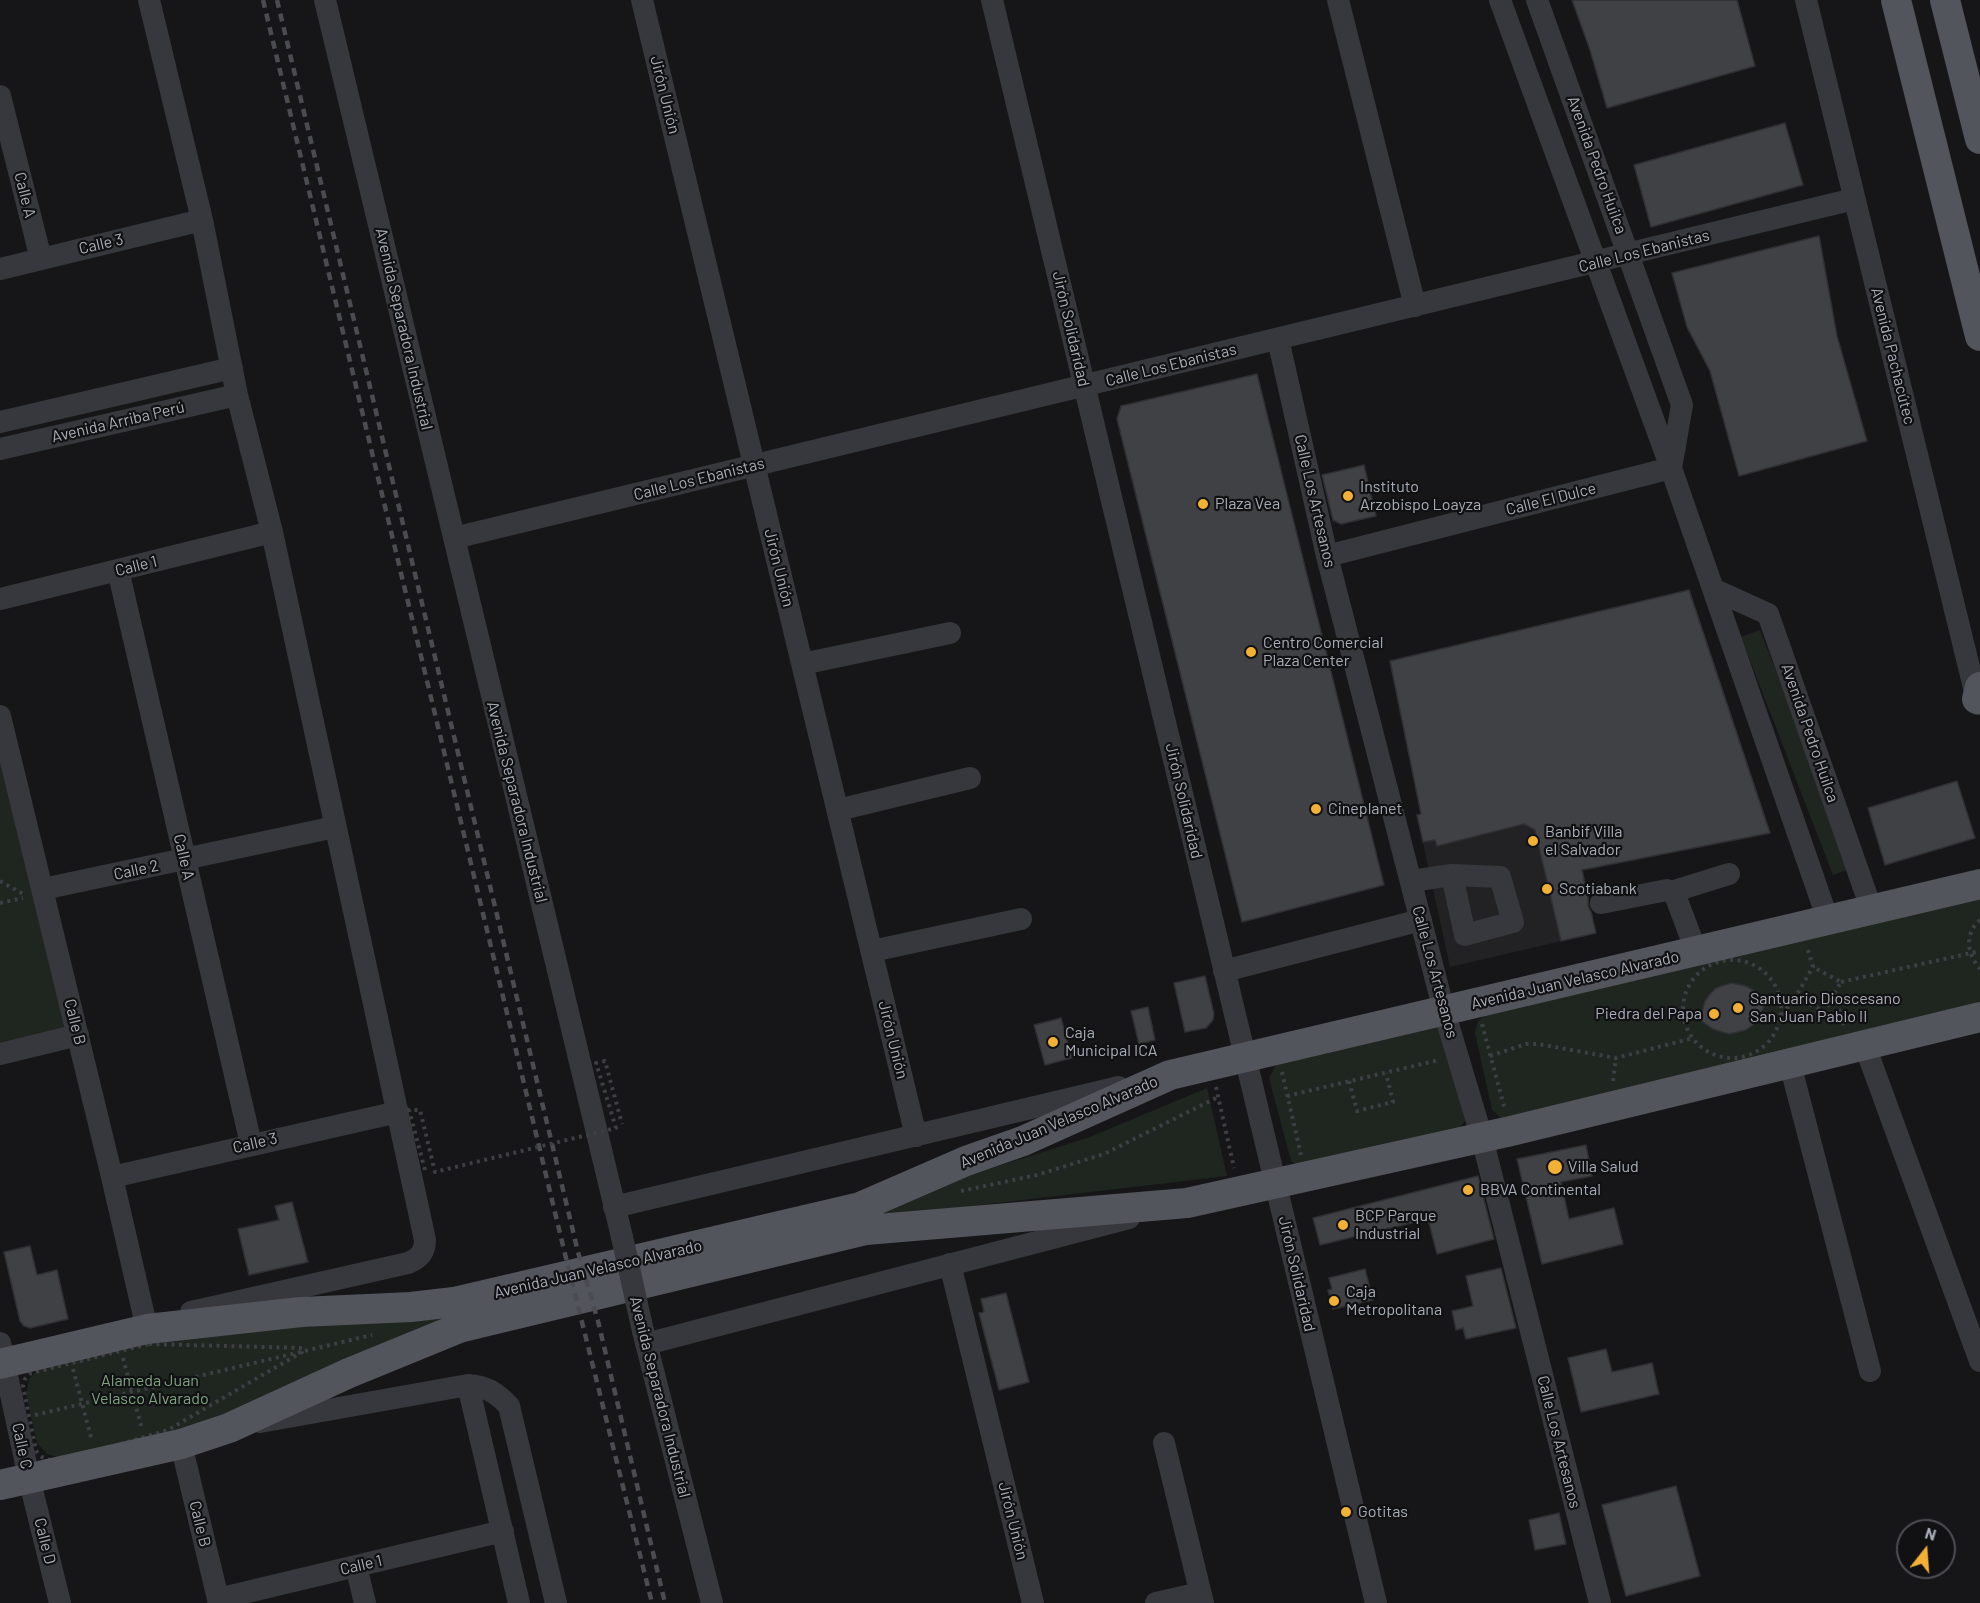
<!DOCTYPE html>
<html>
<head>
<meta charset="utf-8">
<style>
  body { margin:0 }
  #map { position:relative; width:1980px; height:1603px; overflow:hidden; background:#161618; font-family:Barlow,sans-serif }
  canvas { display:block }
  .north { position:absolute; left:1896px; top:1519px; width:60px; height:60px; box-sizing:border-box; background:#111113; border:2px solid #4d4f55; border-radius:50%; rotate:17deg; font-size:16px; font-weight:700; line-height:24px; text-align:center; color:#a8adb8 }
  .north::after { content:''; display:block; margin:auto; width:21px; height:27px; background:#f2b134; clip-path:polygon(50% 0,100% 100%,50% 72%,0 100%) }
</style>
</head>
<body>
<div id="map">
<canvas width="1980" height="1603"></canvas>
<div class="north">N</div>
</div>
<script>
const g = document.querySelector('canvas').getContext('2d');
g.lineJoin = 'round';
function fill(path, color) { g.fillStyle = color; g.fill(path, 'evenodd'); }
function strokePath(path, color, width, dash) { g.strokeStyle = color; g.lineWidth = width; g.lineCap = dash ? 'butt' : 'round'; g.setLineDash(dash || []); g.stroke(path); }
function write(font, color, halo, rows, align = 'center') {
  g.font = font + ' Barlow,sans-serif'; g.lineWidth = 4.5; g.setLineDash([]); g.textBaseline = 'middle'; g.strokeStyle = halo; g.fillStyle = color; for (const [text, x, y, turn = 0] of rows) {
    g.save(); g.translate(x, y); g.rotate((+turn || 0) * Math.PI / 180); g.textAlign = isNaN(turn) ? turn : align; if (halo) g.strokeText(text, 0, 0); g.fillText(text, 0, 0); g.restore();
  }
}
const built = new Path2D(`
  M1562 776 1596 933 1450 967 1417 815Z`);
const green = new Path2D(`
  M1760 630 1852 868 1833 875 1741 637Z
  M0 764H2L66 1028 0 1043Z
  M1980 892V1008L1501 1118 1492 1110 1475 1033 1478 1021 1488 1012Z
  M1427 1025 1442 1028 1467 1119 1455 1133 1301 1167 1291 1161 1269 1078 1277 1063Z
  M1207 1088 1227 1176 844 1221 964 1177 1090 1137Z
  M441 1319 331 1366 224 1418 182 1430 58 1457 47 1454 37 1443 26 1394 29 1379 37 1370 152 1343 302 1324Z`);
const building = new Path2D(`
  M1572 0H1737L1755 66 1607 108 1590 50Z
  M1785 123 1803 185 1651 227 1634 165Z
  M1819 236 1837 336 1867 441 1739 476 1710 371 1687 327 1672 273Z
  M1257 374 1384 885 1242 922 1117 419 1121 406Z
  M1364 465 1376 516 1341 524 1333 520 1322 475Z
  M1689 590 1770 833 1582 870 1588 898V906L1591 912 1596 933 1561 941 1535 830 1524 824 1437 846 1435 840 1423 842 1417 815 1421 814 1390 661Z
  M1957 781 1975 838 1885 865 1868 808Z
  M1205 976 1214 1014 1213 1020 1206 1028 1185 1032 1174 983Z
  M1731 983 1746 986 1753 990 1764 1002V1007L1753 1025 1746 1030 1729 1034 1713 1029 1700 1020 1705 1001 1710 994 1716 988Z
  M1148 1007 1155 1040 1139 1044 1131 1011Z
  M1061 1018 1072 1058 1045 1065 1034 1025Z
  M1586 1145 1592 1176 1561 1182 1569 1219 1614 1208 1623 1244 1542 1264 1517 1159Z
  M1478 1176 1494 1239 1437 1254 1428 1219 1320 1245 1313 1218Z
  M292 1202 308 1262 249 1275 238 1229 279 1220 275 1206Z
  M30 1246 37 1275 57 1270 68 1319 30 1328 24 1326 20 1321 4 1252Z
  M1501 1268 1516 1328 1466 1339 1463 1328 1456 1330 1452 1311 1473 1306 1466 1276Z
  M1365 1269 1373 1300 1333 1309 1328 1290 1332 1289 1329 1278Z
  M1006 1293 1029 1382 999 1390 979 1313 984 1312 981 1299Z
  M1606 1349 1612 1372 1652 1363 1659 1394 1581 1412 1568 1358Z
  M1676 1486 1700 1576 1626 1596 1602 1505Z
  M1559 1513 1566 1544 1535 1550 1529 1520Z`);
const path = new Path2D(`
  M0 881 23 894
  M0 903 23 898
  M1980 920C1964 934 1967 954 1980 969
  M1808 950 1813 967 1796 996 1824 1012 1841 982 1813 967
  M1683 1009a49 49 0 1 1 98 0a49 49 0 1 1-98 0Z
  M1841 982 1980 951
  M1834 995 1844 1025
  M1782 1015 1796 996
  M1781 1021 1823 1012
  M1482 1024 1505 1110
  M1490 1056 1526 1044H1538L1616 1058 1693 1038
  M1282 1072 1301 1155
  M1349 1081 1357 1111 1393 1102 1386 1073
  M1613 1081 1616 1058
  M1216 1087 1234 1168
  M1287 1096 1439 1060
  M961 1191 1037 1175 1104 1154 1218 1097
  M149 1344 303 1348 302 1352 168 1430 70 1459 53 1461 42 1457 36 1451 23 1386 25 1379 31 1373Z
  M123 1358 142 1429
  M73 1369 92 1441
  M35 1415 372 1335`);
const minor = new Path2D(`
  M149 0 202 220 237 395 272 532 425 1240C425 1252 420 1258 408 1263L191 1312
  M325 0 622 1237
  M642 0 916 1136
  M992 0 1376 1603
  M1338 0 1415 306
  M1500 0 1671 468 1828 920
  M1806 0 1978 704
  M0 96 41 259
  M0 269 202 220
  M1278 339 1327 556 1444 1011 1482 1138 1600 1603
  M0 422 232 368
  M0 449 237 395
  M454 538 1854 199
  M1327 556 1671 468 1682 405 1537 0
  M118 570 251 1144
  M1713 589 1768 614 1871 908
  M0 599 272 532
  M802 664 950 633
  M0 716 112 1177 147 1329
  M838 810 970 778
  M1411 881 1452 875 1500 877 1513 922 1465 935 1452 875
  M43 889 335 827
  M1671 892 1729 874
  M1601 903 1667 890 1675 895 1696 951
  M872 951 1021 919
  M1224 971 1421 920
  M1865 1046 1980 1361
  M0 1054 78 1035
  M1790 1064 1870 1371
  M112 1177 398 1112
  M614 1207 1119 1087
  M950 1264 1033 1603
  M643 1331 712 1603
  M0 1343 29 1478 60 1603
  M646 1344 1129 1218
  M468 1385 519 1603
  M260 1422 468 1385C486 1386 497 1393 509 1406L556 1603
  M1164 1443 1203 1603
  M181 1444 219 1603
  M356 1566 365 1603
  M218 1599 503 1531
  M1156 1603 1200 1593`);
const major = new Path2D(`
  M1896 0 1980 336
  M1945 0 1980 139
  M1977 699 1980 687
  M0 1364 147 1329 301 1312 411 1307 454 1302 860 1207 966 1161 1023 1141 1170 1075 1980 884
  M0 1485 181 1444 229 1428 349 1373 459 1328 866 1230 1187 1203 1511 1131 1980 1017`);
const rail = new Path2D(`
  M263 0 565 1254 652 1603
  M277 0 578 1252 598 1321 665 1603`);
const pathBridge = new Path2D(`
  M425 1170 409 1110H420L435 1172 616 1128 596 1063 605 1061 622 1124`);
const minorBridge = new Path2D(`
  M622 1237 643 1331`);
const markers = [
  [1348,496,6,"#f2b134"],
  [1203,504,6,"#f2b134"],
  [1251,652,6,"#f2b134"],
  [1316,809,6,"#f2b134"],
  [1533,841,6,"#f2b134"],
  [1547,889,6,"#f2b134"],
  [1738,1008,6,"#f2b134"],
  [1714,1014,6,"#f2b134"],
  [1053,1042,6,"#f2b134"],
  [1555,1167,8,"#f2b134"],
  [1468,1190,6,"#f2b134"],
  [1343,1225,6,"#f2b134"],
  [1334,1301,6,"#f2b134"],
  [1346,1512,6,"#f2b134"]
];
const streetNames = [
  ["Jirón Unión",665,95,76],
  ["Avenida Pedro Huilca",1597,165,70],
  ["Calle A",25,195,76],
  ["Calle 3",101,244,-13],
  ["Calle Los Ebanistas",1644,251,-14],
  ["Avenida Separadora Industrial",404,329,77],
  ["Jirón Solidaridad",1071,329,77],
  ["Avenida Pachacútec",1893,356,76],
  ["Calle Los Ebanistas",1171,365,-14],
  ["Avenida Arriba Perú",118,422,-13],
  ["Calle Los Ebanistas",699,479,-14],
  ["Calle El Dulce",1551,499,-14],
  ["Calle Los Artesanos",1315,501,77],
  ["Calle 1",136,566,-14],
  ["Jirón Unión",779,568,76],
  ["Avenida Pedro Huilca",1810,733,71],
  ["Jirón Solidaridad",1184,801,77],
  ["Avenida Separadora Industrial",517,802,76],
  ["Calle A",184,857,77],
  ["Calle 2",136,870,-12],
  ["Calle Los Artesanos",1435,972,75],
  ["Avenida Juan Velasco Alvarado",1575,980,-13],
  ["Calle B",75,1022,76],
  ["Jirón Unión",893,1040,76],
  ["Avenida Juan Velasco Alvarado",1059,1122,-23],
  ["Calle 3",255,1143,-13],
  ["Avenida Juan Velasco Alvarado",598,1269,-13],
  ["Jirón Solidaridad",1297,1274,77],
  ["Avenida Separadora Industrial",660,1397,76],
  ["Calle Los Artesanos",1559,1442,76],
  ["Calle C",22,1446,78],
  ["Jirón Unión",1013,1521,76],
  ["Calle B",200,1524,76],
  ["Calle D",45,1541,76],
  ["Calle 1",361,1565,-13]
];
const poiNames = [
  ["Instituto",1360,487],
  ["Arzobispo Loayza",1360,505],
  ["Plaza Vea",1215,504],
  ["Centro Comercial",1263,643],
  ["Plaza Center",1263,661],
  ["Cineplanet",1328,809],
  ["Banbif Villa",1545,832],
  ["el Salvador",1545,850],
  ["Scotiabank",1559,889],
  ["Santuario Dioscesano",1750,999],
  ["San Juan Pablo II",1750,1017],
  ["Piedra del Papa",1702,1014,"right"],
  ["Caja",1065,1033],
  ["Municipal ICA",1065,1051],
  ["Villa Salud",1568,1167],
  ["BBVA Continental",1480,1190],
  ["BCP Parque",1355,1216],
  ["Industrial",1355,1234],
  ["Caja",1346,1292],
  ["Metropolitana",1346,1310],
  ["Gotitas",1358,1512]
];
const parkNames = [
  ["Alameda Juan",150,1381],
  ["Velasco Alvarado",150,1399]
];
fill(built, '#222225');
fill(green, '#1e261f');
fill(building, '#404145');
strokePath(building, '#303034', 1.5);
strokePath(path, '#3d3f44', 4, [3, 4.5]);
strokePath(minor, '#37383d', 22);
strokePath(major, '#53555c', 30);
strokePath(rail, '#4a4c52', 4.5, [8, 6]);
strokePath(pathBridge, '#3d3f44', 4, [3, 4.5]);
strokePath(minorBridge, '#37383d', 22);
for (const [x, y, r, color] of markers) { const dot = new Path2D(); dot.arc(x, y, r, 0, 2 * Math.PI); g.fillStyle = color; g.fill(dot); strokePath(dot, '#111113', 2); }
write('16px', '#a8adb8', '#111113', streetNames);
write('16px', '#a8adb8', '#111113', poiNames, 'left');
write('16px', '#7fa381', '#111113', parkNames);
</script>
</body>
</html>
